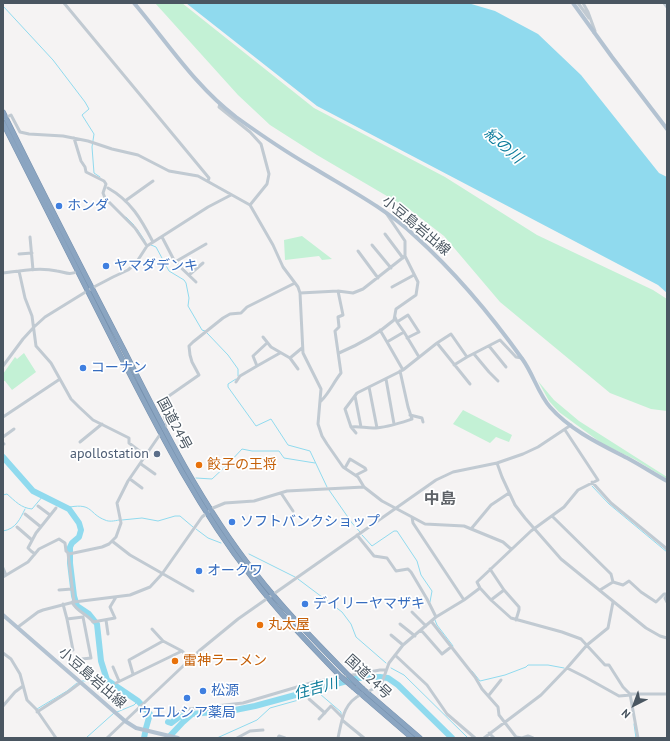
<!DOCTYPE html>
<html>
<head>
<meta charset="utf-8">
<style>
  body { margin:0 }
  #map { position:relative; width:670px; height:741px; overflow:hidden; background:#f5f3f3; font-family:"PT Sans",sans-serif }
  canvas { display:block }
  .frame { position:absolute; inset:0; border:4px solid #4a5661; pointer-events:none }
  .north { position:absolute; left:614px; top:685px; width:40px; height:40px; -webkit-text-stroke:3px #fff; paint-order:stroke; rotate:222deg; font-size:11px; font-weight:700; line-height:16px; text-align:center; color:#4a5661 }
  .north::after { content:''; display:block; margin:auto; width:14px; height:18px; background:#4a5661; clip-path:polygon(50% 0,100% 100%,50% 72%,0 100%) }
</style>
</head>
<body>
<div id="map">
<canvas width="670" height="741"></canvas>
<div class="frame"></div>
<div class="north">N</div>
</div>
<script>
const g = document.querySelector('canvas').getContext('2d');
g.lineJoin = 'round';
function fill(path, color) { g.fillStyle = color; g.fill(path, 'evenodd'); }
function strokePath(path, color, width, dash) { g.strokeStyle = color; g.lineWidth = width; g.lineCap = dash ? 'butt' : 'round'; g.setLineDash(dash || []); g.stroke(path); }
function write(font, color, halo, rows, align = 'center') {
  g.font = font + ' "PT Sans","Noto Sans JP",sans-serif'; g.lineWidth = 3.5; g.setLineDash([]); g.textBaseline = 'middle'; g.strokeStyle = halo; g.fillStyle = color; for (const [text, x, y, turn = 0] of rows) {
    g.save(); g.translate(x, y); g.rotate((+turn || 0) * Math.PI / 180); g.textAlign = isNaN(turn) ? turn : align; if (halo) g.strokeText(text, 0, 0); g.fillText(text, 0, 0); g.restore();
  }
}
const green = new Path2D(`
  M155 3H182L314 108 445 177 537 235 653 290 667 299V411L651 409 610 393 500 302 444 236 409 209 317 155 270 125 238 95Z
  M302 236 332 259 322 260 319 256 285 260 284 240Z
  M24 353 36 372 12 390 5 381H3V374L15 357 17 359Z
  M538 381 554 400 579 421 667 477V479L634 459 604 445 559 412 549 401Z
  M463 410 512 435 509 442 496 437 490 443 453 424Z`);
const water = new Path2D(`
  M186 3H468L495 11 538 34 581 75 659 173 667 177V293L658 285 317 106Z`);
const stream = new Path2D(`
  M3 6 53 60 85 102 89 109 82 115 94 134 92 147 94 173 100 177
  M126 217 134 225
  M137 229 145 241
  M151 245 156 247 169 271 184 280 186 283 189 298 188 306 202 330 205 331
  M207 333 228 355 238 369V376
  M236 379 228 384V387L256 426 271 419 288 445 310 451 327 487
  M196 478 212 479 228 464 242 449 252 451H279L284 458 315 463
  M592 486 609 504 667 552
  M329 490 352 523 360 532
  M3 495 7 494C15 501 21 508 32 509L43 496
  M69 509 70 507C93 503 89 514 105 520 109 522 114 521 119 520
  M122 520 142 518 158 521 175 516H180L193 527
  M196 529 208 538 221 543
  M3 531C16 529 20 519 25 509
  M362 535 372 546 394 531H397L417 561 421 575 432 591 430 602
  M249 554 295 577
  M298 579 342 612 351 624 356 637 386 663
  M435 620 437 625 453 646
  M391 668 404 675 468 738
  M472 671 480 681 505 675 526 667 528 665H548L564 668
  M82 681 107 680
  M37 709 67 691 77 683
  M117 712 134 705 138 701
  M634 724 636 738
  M86 738 114 713
  M217 738 257 720 270 708 320 694 341 712V715`);
const river = new Path2D(`
  M3 457 33 491 69 509 79 523 81 530 79 537 72 543 70 547V563L74 596 77 606 89 614 97 624 101 661 107 680 138 701 150 714 146 728
  M168 722 171 723 179 717 190 715
  M144 738 145 733
  M168 738 183 722 192 714 235 710 255 706 358 678 380 677 388 678 398 685 452 738`);
const minor = new Path2D(`
  M64 3 209 178 208 181
  M578 3 589 18
  M583 3 588 12 595 31 594 33
  M664 3 667 7
  M220 104 219 107 250 132 261 144 269 174 267 184 250 205
  M3 119 11 115 20 132 29 134 63 136 88 141 112 149 138 155 169 171 198 176 250 205 273 245 283 267 298 287 300 293 303 353 321 389 318 424 322 436 327 444 343 467 358 477 364 487 382 501 412 517 413 523 464 600
  M74 138 81 161 85 167 86 172 104 181 106 184 103 193 105 198 135 228 147 246
  M108 188C131 201 141 219 153 242
  M125 201 153 181
  M385 234 403 258
  M30 237 33 270
  M162 237 175 262 196 282
  M372 245 391 268
  M358 251 378 278
  M19 254 32 253
  M175 262 206 244
  M19 271 25 298 32 316 36 346 51 363 71 399 79 407 93 420 129 438V443L146 456
  M3 273C20 271 39 267 57 271 65 272 69 276 78 271
  M189 275 203 263
  M392 287 414 275
  M300 293 338 291 353 293 363 289 405 256
  M395 317 397 322 408 315 419 332 407 338
  M397 322 404 332
  M380 330 387 342
  M263 337 271 347 290 358 302 348
  M437 343 470 384
  M489 346 506 367
  M339 353C358 345 379 333 394 320L396 309 416 295 418 282 405 256V241L386 213
  M474 354 489 372 498 381
  M290 358 298 369
  M454 365 467 357
  M3 366 23 339 34 327 45 317 92 288 113 277 128 270 136 263 147 246 208 207 231 195
  M257 366 280 353
  M403 370 387 342 404 332 419 357
  M386 379 394 424
  M236 382 240 376 257 366 253 356 267 343
  M369 387 377 428
  M355 396 361 427
  M321 401C330 392 333 383 341 373L335 331 339 327 338 317 343 315 338 291
  M410 415 422 418 423 422
  M3 417 60 379
  M351 427C359 426 365 428 373 428 386 428 400 423 412 419L408 407 400 371
  M164 429 167 424C163 415 162 408 166 398L199 375 192 362 190 355 189 346 193 342 223 318 230 314 241 313 247 307 295 283
  M565 430 598 480 578 490 564 507 531 531 477 582 480 588 491 600 511 618 562 632 581 639 605 665H609L623 687 630 694H667
  M356 433 351 427 345 409 357 393 403 370 437 343 451 334 467 357 500 340 516 357 522 358
  M3 437 14 429
  M80 442 102 424
  M3 443 4 444
  M497 463 502 477 515 505 525 518 561 559 646 628 660 636 667 638
  M141 464 155 474
  M345 468 350 459 365 468 366 470 356 475
  M130 479 142 488
  M592 482 611 503 667 549
  M281 493 293 511
  M38 506 50 515
  M25 514 41 527
  M552 516 611 574 613 582 623 585 629 581 641 592 656 602 664 594H667
  M412 517 425 524 464 526 503 542 511 549
  M17 527 32 540
  M471 529 491 505 509 493
  M357 535 374 556 387 558 396 571 408 569 411 572 427 599 436 617
  M112 541 130 555 193 591
  M68 553 74 602
  M35 554 31 551 28 548 36 533 56 508
  M3 568 6 575
  M490 569 504 590 519 607V610L516 620
  M3 577 28 562 39 549 59 539 65 543 66 551 69 554 102 547 109 544 116 537 121 523 117 503 128 481 161 433
  M59 590 72 589
  M600 590 613 582
  M667 595 665 598 667 602
  M491 600 504 590
  M72 602C77 612 87 614 93 622L115 618 110 607 116 597
  M63 604 67 619 83 617 91 658 82 659
  M412 612 426 626
  M67 619 73 650
  M106 620 108 634
  M431 621 475 677 482 689 498 707 499 715 516 737 522 738 528 736 533 738
  M400 624 415 636
  M18 627 38 612 43 610 74 602 130 595 150 587 162 574 202 517 213 508 225 503 254 501 287 491 364 487
  M152 629 163 641 182 651 190 659
  M421 630 442 654 451 647
  M391 635 403 645
  M3 653 11 659 20 674 27 700 36 709 56 738
  M395 655 427 685 447 714 475 738
  M113 667 119 681
  M567 668 585 677 619 696 631 695
  M133 674 129 660 163 641
  M116 683 182 651
  M367 692 381 685 389 663 403 645 436 617 464 600 480 588
  M630 694 638 738
  M489 695 501 680
  M309 699 325 713
  M3 706 15 692 23 686
  M37 712 68 692 80 683
  M175 713 189 709 243 703 314 682 380 670H386
  M319 719 331 706 342 717
  M342 720 364 738
  M489 733 494 738
  M107 738 199 651 238 619 436 480 453 472 497 463 523 454 538 447 571 425
  M237 738 250 731 263 730
  M278 738 279 736 285 738
  M338 738C342 720 343 703 362 694
  M484 738 541 695 567 668 587 645 608 628 613 602`);
const major = new Path2D(`
  M134 3C167 42 195 86 236 117 261 135 286 152 312 167 348 189 385 208 415 236 456 273 491 315 523 360 533 374 539 395 550 407 571 431 602 445 629 459 642 466 654 474 667 481
  M573 3 612 57 667 129
  M3 615 125 721 136 728 178 738`);
const highway = new Path2D(`
  M3 112C42 192 83 271 124 350 163 428 202 506 256 574 284 610 316 642 348 675
  M3 123C43 201 81 279 121 357 160 433 198 508 251 576 278 612 309 644 340 676
  M354 688 412 738
  M363 689 420 738`);
const highwayBridge = new Path2D(`
  M348 675 363 689
  M340 676 354 688`);
const markers = [
  [59,206,4,"#3f7fe0"],
  [106,266,4,"#3f7fe0"],
  [83,368,4,"#3f7fe0"],
  [157,454,4,"#5c6f8a"],
  [199,465,4,"#e8710a"],
  [232,522,4,"#3f7fe0"],
  [199,571,4,"#3f7fe0"],
  [305,604,4,"#3f7fe0"],
  [260,625,4,"#e8710a"],
  [175,661,4,"#e8710a"],
  [203,691,4,"#3f7fe0"],
  [187,698,4,"#3f7fe0"]
];
const shopNames = [
  ["ホンダ",67,206],
  ["ヤマダデンキ",114,266],
  ["コーナン",91,368],
  ["ソフトバンクショップ",240,522],
  ["オークワ",207,571],
  ["デイリーヤマザキ",313,604],
  ["松源",211,691],
  ["ウエルシア薬局",187,713,"center"]
];
const streetNames = [
  ["小豆島岩出線",416,226,40],
  ["国道24号",174,424,62],
  ["国道24号",368,677,43],
  ["小豆島岩出線",92,678,41]
];
const serviceNames = [
  ["apollostation",149,454]
];
const foodNames = [
  ["餃子の王将",207,465],
  ["丸太屋",268,625],
  ["雷神ラーメン",183,661]
];
const waterNames = [
  ["紀の川",503,146,41],
  ["住吉川",316,689,-15]
];
const quarterNames = [
  ["中島",440,499]
];
fill(green, '#c3f1d5');
fill(water, '#90daee');
strokePath(stream, '#90daee', 1);
strokePath(river, '#90daee', 6);
strokePath(highway, '#7690ad', 5.5);
strokePath(minor, '#c1cad2', 3);
strokePath(major, '#b3c2d1', 4);
strokePath(highway, '#8ba5c1', 4.5);
strokePath(highwayBridge, '#7690ad', 5.5, []);
strokePath(highwayBridge, '#8ba5c1', 4.5);
for (const [x, y, r, color] of markers) { const dot = new Path2D(); dot.arc(x, y, r, 0, 2 * Math.PI); g.fillStyle = color; g.fill(dot); strokePath(dot, '#fff', 1.5); }
write('14px', '#366cbe', '#fff', shopNames, 'left');
write('14px', '#4a5661', '#fff', streetNames);
write('14px', '#4e5e75', '#fff', serviceNames, 'right');
write('14px', '#c56008', '#fff', foodNames, 'left');
write('italic 15px', '#0c7c9b', '#fff', waterNames);
write('bold 16px', '#5f6368', '#fff', quarterNames);
</script>
</body>
</html>
